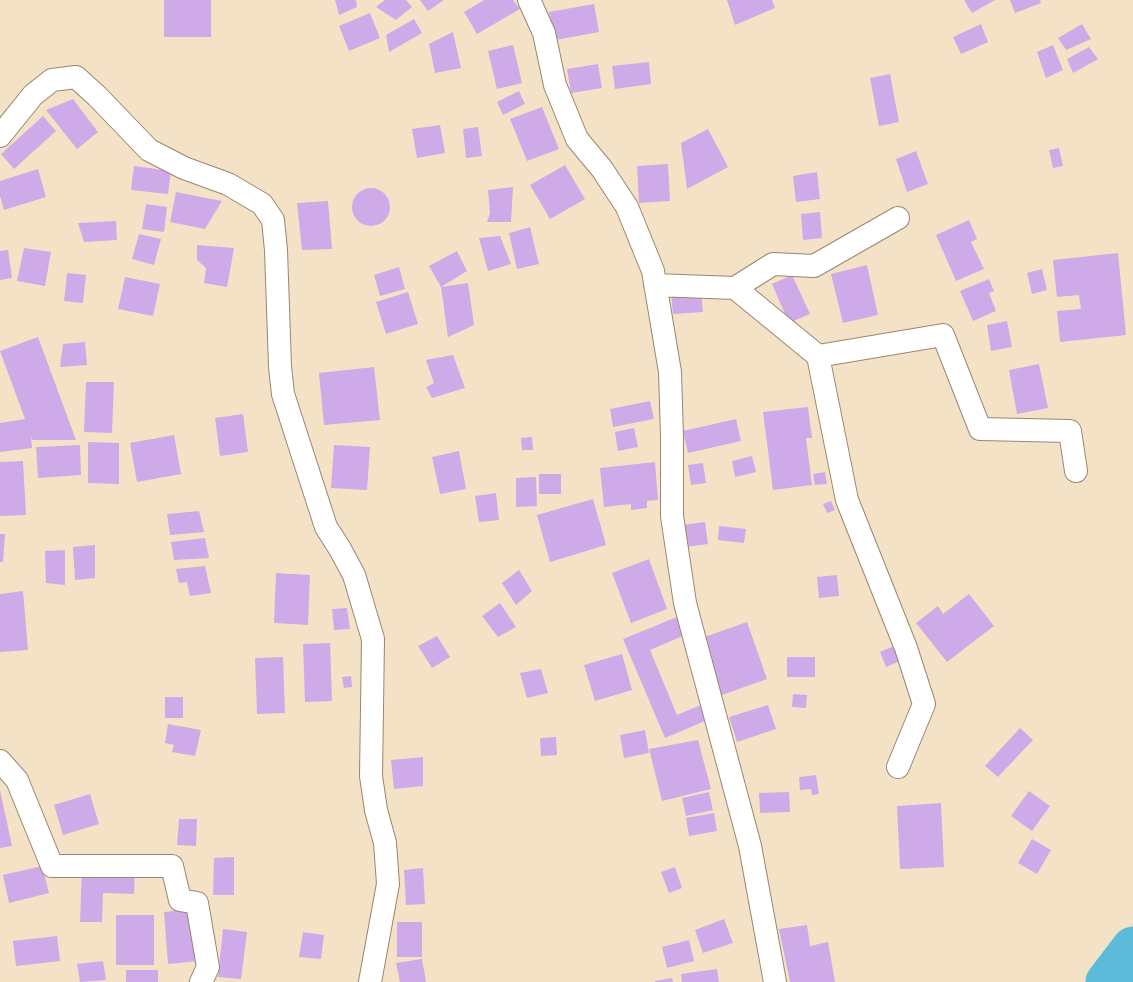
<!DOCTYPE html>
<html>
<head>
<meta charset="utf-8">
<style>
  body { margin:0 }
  canvas { display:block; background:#f4e2c7 }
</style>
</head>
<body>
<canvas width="1133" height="982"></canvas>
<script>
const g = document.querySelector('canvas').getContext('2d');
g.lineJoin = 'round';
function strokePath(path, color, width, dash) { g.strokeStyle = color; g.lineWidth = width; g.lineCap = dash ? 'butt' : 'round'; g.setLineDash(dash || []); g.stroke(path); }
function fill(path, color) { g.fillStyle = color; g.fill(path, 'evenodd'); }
const river = new Path2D(`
  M1107 982 1133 948`);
const building = new Path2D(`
  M164 0H211V37H164Z
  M335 0H356L357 7 339 15Z
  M385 0H406L412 7 396 20 376 7Z
  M420 0H444L428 11Z
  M484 0H513L520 9 477 34 464 12Z
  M727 0H772L775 8 735 25Z
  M964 0H995L972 13Z
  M1010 0H1040L1041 3 1015 13Z
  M594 4 599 32 555 40 549 12Z
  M370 13 380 38 349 51 339 26Z
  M414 19 422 33 389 52 386 35Z
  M981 24 988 42 961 54 953 37Z
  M1082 24 1091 39 1066 50 1058 38Z
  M453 32 461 68 435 73 429 44Z
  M513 45 522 83 497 89 488 51Z
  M1053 45 1063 70 1046 78 1037 52Z
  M1089 47 1098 59 1073 73 1067 59Z
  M649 62 651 84 615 89 612 66Z
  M598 64 602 88 571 93 567 69Z
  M890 74 899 122 879 126 870 78Z
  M519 91 525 104 503 115 497 102Z
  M73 99 98 132 77 149 46 110Z
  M542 107 559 149 527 161 510 119Z
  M43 116 56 131 14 169 1 154Z
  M440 125 445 153 417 158 412 129Z
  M478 127 482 156 466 158 463 129Z
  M708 129 728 167 687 189 681 143Z
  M1059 148 1063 166 1053 168 1049 150Z
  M916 151 928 184 907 192 896 159Z
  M668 164 670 201 639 203 637 166Z
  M565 165 585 199 550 219 530 185Z
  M134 166 171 171 168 194 131 190Z
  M38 169 46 197 4 210 0 196V181Z
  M817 172 820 199 796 202 793 176Z
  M513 187 511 222H487L490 213 488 190Z
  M352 207a19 19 0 1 1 38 0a19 19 0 1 1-38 0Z
  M176 192 222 201 205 229 170 222Z
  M328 201 332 249 302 250 297 203Z
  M146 204 167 207 164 232 142 229Z
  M820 212 822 238 803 240 801 214Z
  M969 220 977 239 971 242 984 269 956 281 936 235Z
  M116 221 117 240 84 242 78 223Z
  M530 227 539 264 517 269 509 233Z
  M139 234 161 239 154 265 132 259Z
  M500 236 511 264 488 271 479 238Z
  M197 245 234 248 227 287 204 283 206 268 197 260Z
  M24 248 51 252 45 286 17 281Z
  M8 250 12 278 0 280V251Z
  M457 251 467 271 441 287 468 283 474 325 448 337 441 287 429 266Z
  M1118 253 1126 335 1060 342 1057 311 1081 309 1079 295 1057 297 1053 260Z
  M867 265 878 315 843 323 831 274Z
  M399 267 405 289 380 296 374 275Z
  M1042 269 1047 290 1032 294 1027 273Z
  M67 273 86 275 83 303 64 301Z
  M792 275 810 314 789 323 772 284Z
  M125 277 160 284 153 316 118 309Z
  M989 279 994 291 989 293 996 311 973 321 960 291Z
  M701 290 703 312 673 314 671 292Z
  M408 292 418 324 386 334 376 302Z
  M1007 321 1012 347 991 351 987 325Z
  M38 337 76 440H32L31 436 32 448 0 452V423L25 419 0 351Z
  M85 342 87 365 60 367 63 344Z
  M453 355 465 388 432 398 426 387 434 383 426 360Z
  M1039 364 1048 408 1017 414 1009 370Z
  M374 367 380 420 324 425 319 373Z
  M86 382H114L112 433 84 432Z
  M650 401 654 419 613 427 610 409Z
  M808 407 812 438H806L812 485 773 490 763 412Z
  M243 414 248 452 220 456 215 418Z
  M736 419 741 441 688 453 683 431Z
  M634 428 638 447 618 451 615 432Z
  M174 435 181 474 137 482 130 443Z
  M532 437 533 450H522L521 438Z
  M88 442 119 443V484L88 483Z
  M80 445 81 475 38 478 36 447Z
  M334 445 370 447 367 490 331 488Z
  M459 451 466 489 440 494 432 457Z
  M752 456 756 472 735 477 732 461Z
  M23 461 26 515 0 516V462Z
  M655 462 658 500 647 501V508L631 510V504L604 507 600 468Z
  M703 463 706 483 691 485 688 465Z
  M825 472 827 484 815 485 813 474Z
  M539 474H561V494H539Z
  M536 477 537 506 516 507V478Z
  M496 493 499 520 479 522 475 496Z
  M593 499 606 545 550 562 537 515Z
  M831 501 835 510 827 513 823 504Z
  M199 511 204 532 170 535 167 514Z
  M705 522 708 544 685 547 683 525Z
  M719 526 746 529 744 543 718 540Z
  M0 534H5L3 562H0Z
  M205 538 209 558 174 560 171 542Z
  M95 545V578L75 580 73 547Z
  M65 550V585L46 583 45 551Z
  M649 559 667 609 631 623 612 573Z
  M205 566 211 593 190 596 187 582 179 583 176 569Z
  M519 570 532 591 516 605 502 583Z
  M276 573 310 575 308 625 274 623Z
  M837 575 839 596 819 598 817 577Z
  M23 591 28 650 0 652V594Z
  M969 594 994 626 947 662 916 623 938 606 943 614Z
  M500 603 516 627 498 637 482 616Z
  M347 608 350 629 334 630 332 609Z
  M677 617 685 635 650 650 677 715 706 703 712 718 665 738 623 639Z
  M747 622 767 679 719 696 699 639Z
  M437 636 450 657 432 668 418 646Z
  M330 643 332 701 305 702 303 644Z
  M894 646 900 661 886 667 880 652Z
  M622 654 632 690 595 701 584 665Z
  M283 657 285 713 257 714 255 658Z
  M787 657H815V677H787Z
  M541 669 548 693 527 698 520 673Z
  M351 676 352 687 344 688 342 677Z
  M793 694 807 695 806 708 792 707Z
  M165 697H183V718H165Z
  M768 705 776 729 737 742 729 717Z
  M168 724 201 730 195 756 172 752 174 745 165 743Z
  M1020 728 1033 740 998 777 985 766Z
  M645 730 649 753 624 758 620 735Z
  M556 737 557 755 541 756 540 738Z
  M698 740 711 789 662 801 649 749Z
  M423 757V786L394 789 391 760Z
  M816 775 819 794 812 795 811 789 800 790 799 777Z
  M0 790 12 846 0 848Z
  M1029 791 1050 806 1032 831 1011 816Z
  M709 792 713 810 686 816 682 798Z
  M789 792 790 812 760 813 759 793Z
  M90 794 99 824 63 835 54 805Z
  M941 803 944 867 900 869 897 806Z
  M714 813 717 831 689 836 686 818Z
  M179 819H197L196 846 177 845Z
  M1032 839 1051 850 1037 874 1018 863Z
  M234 857V895H213L214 858Z
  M42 866 49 893 9 903 3 875Z
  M82 866 135 867 134 894 103 893 102 922H80Z
  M675 867 682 888 669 893 661 872Z
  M423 868 425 904 406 905 404 870Z
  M193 909 198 961 168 964 164 912Z
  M116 915H154V965H116Z
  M724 919 733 943 703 953 695 930Z
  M397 922H422V957H397Z
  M807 925 810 946 828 942 835 982H790L779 929Z
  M223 929 247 932 241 979 218 977Z
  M303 932 324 935 321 959 299 957Z
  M57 936 60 961 16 966 13 941Z
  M689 940 694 961 667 968 662 947Z
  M422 959 426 982H400L396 963Z
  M103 961 106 980 80 982 77 964Z
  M717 969 719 982H682L681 974Z
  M126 970H158V982H126Z
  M672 978 673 982H655V981Z`);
const minor = new Path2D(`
  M529 0 544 33 555 85 577 139 602 169 627 207 653 271 670 372 672 437V516L685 603 750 846 775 982
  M0 136 33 95 52 80 76 77 97 96 149 150 184 168 228 184 262 204 273 220 276 250 280 367 283 394 326 527 340 549 354 575 373 639 371 776 376 810 385 843 388 884 370 982
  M655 285 735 288 818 356 847 500 906 648 924 704 898 767
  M735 288 773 264 814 266 898 218
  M818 356 943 335 980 429 1070 431 1076 471
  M0 761 17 780 52 866H172L180 900 197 903 208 967 201 982`);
strokePath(river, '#5bbbd9', 43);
fill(building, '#cfaae8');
strokePath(minor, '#988672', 24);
strokePath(minor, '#fff', 22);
</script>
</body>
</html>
